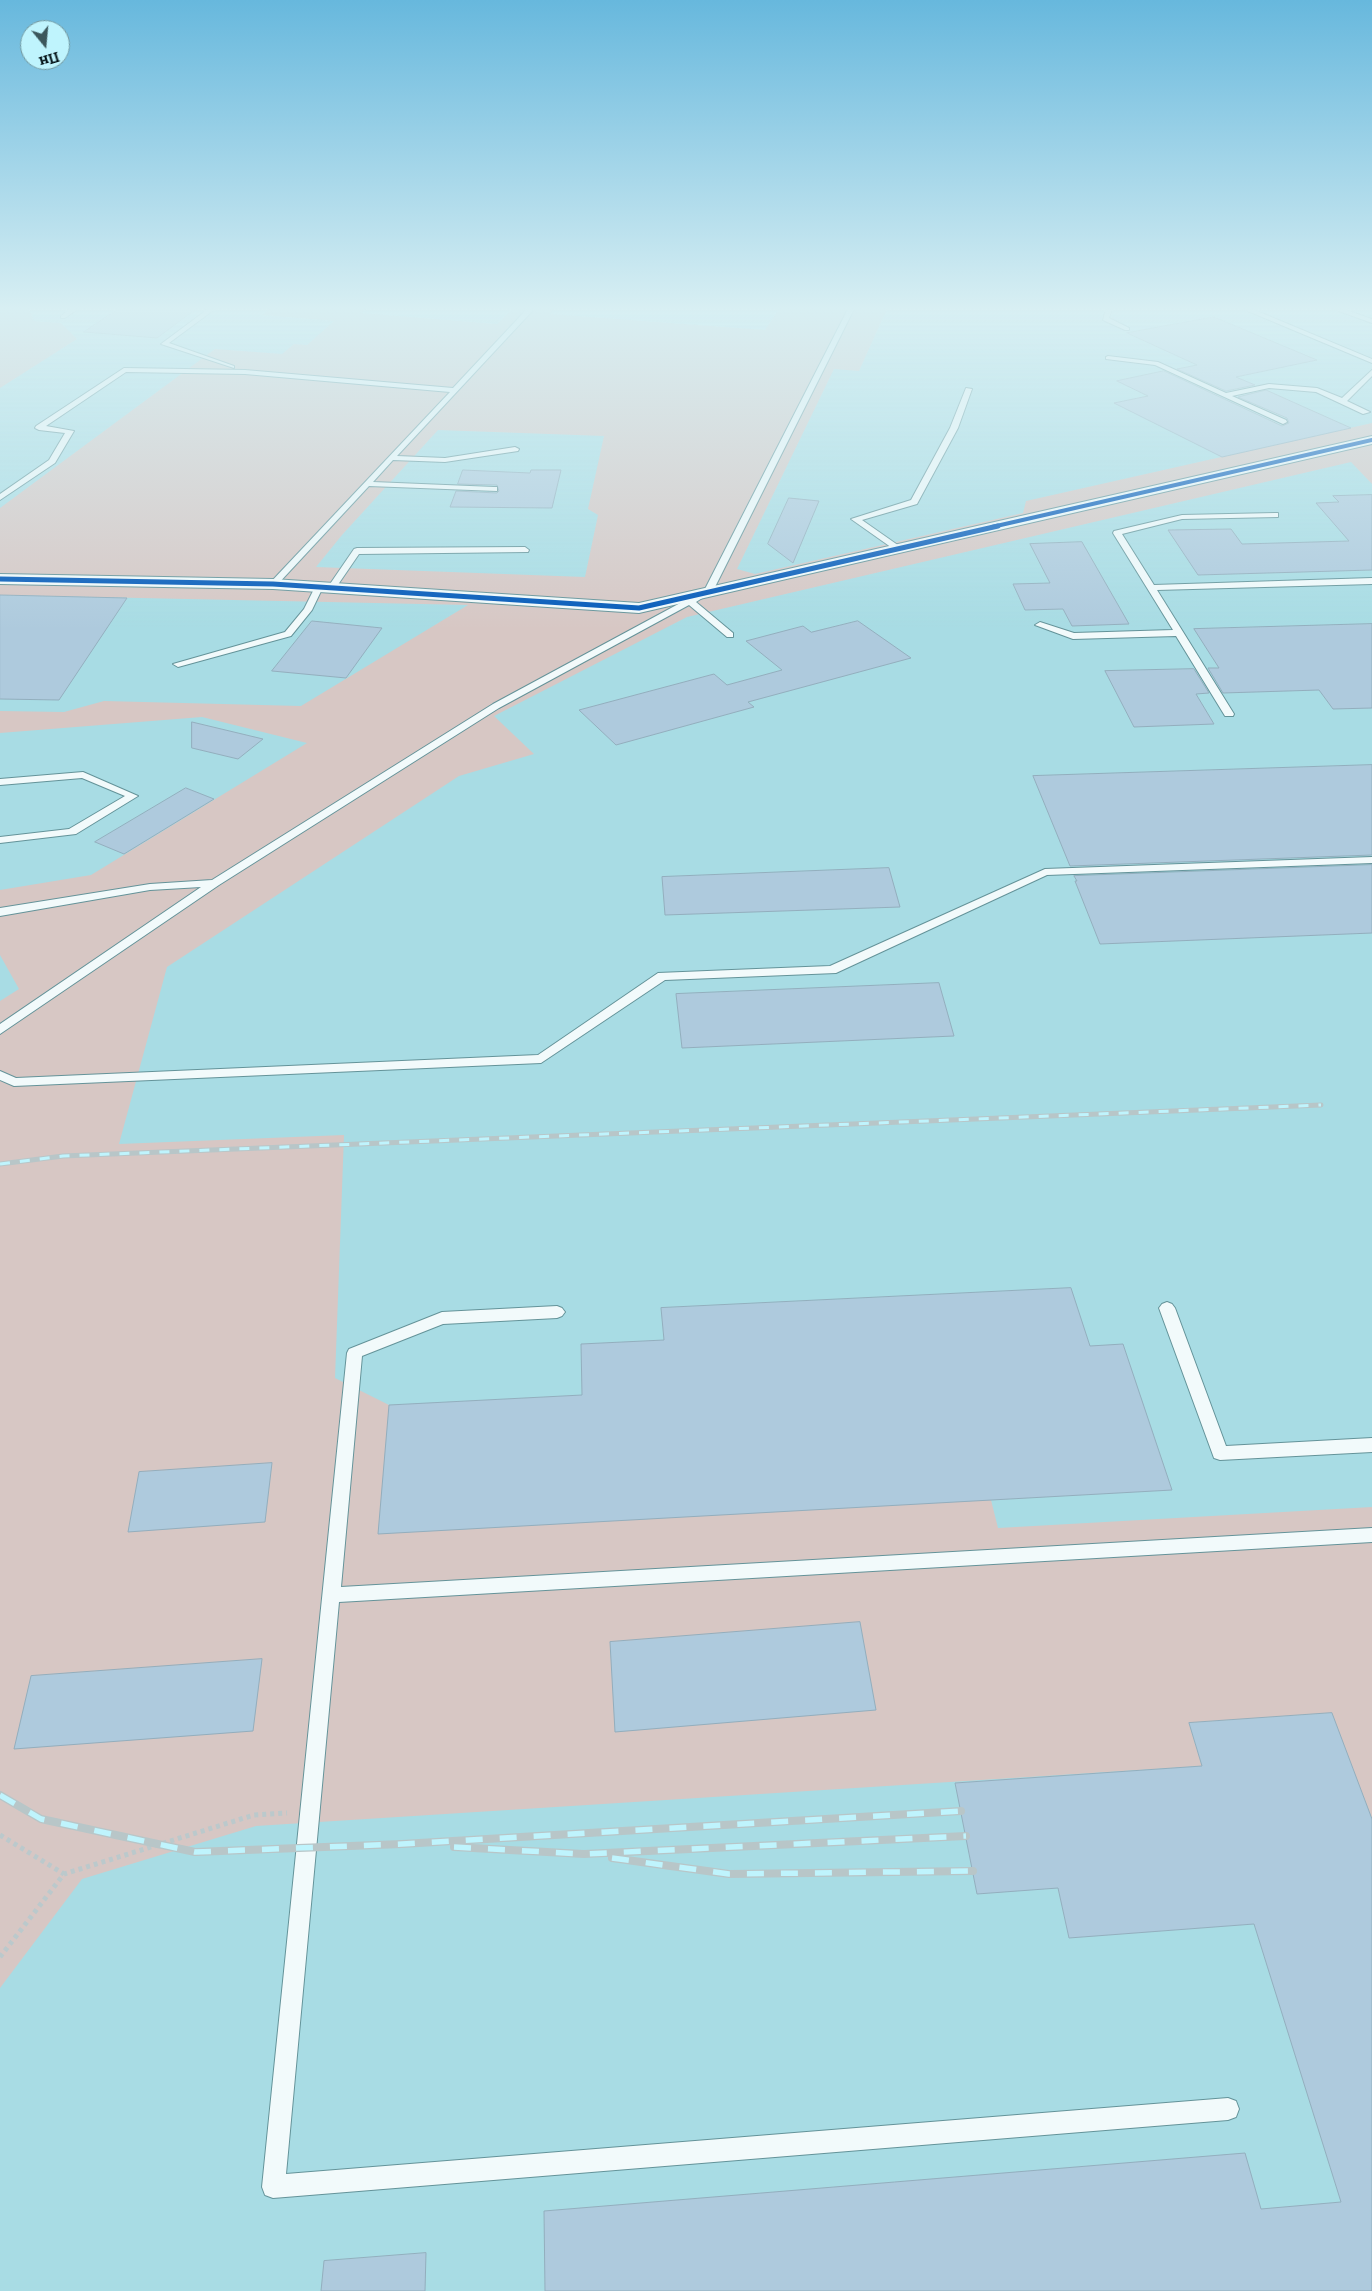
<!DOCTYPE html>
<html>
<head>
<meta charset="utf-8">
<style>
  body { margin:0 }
  #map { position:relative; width:1372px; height:2291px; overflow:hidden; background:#a8dce4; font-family:Bitter,serif }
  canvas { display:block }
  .north { position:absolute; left:20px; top:20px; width:50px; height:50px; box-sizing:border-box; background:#bff4fd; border:1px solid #73989f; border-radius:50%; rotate:163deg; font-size:14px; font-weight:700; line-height:20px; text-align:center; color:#000f13 }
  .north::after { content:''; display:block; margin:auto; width:18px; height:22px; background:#3b575c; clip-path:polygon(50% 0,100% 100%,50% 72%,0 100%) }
</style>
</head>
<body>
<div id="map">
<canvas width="1372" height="2291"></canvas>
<div class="north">Пн</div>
</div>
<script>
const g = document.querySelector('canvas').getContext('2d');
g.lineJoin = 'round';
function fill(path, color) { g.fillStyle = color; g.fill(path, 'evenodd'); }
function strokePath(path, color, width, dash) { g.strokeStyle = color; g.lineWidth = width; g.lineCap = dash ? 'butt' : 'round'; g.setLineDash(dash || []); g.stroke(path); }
const green = new Path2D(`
  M0 309H29L34 321 61 323 77 339 0 388Z
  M270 309H366L361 313 497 324 512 309H554L550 314 765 330 779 309H887L859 371 834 369 737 569 755 574 1023 513 1026 501 1372 423V484L1351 462 687 617 494 716 534 754 459 776 167 967 119 1144 344 1135 335 1378 389 1405 991 1500 998 1528 1372 1507V1819L1331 1713 1189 1723 1202 1766 256 1826 82 1879 0 1988V1001L19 989 0 955V890L91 875 307 743 202 717 0 733V711L64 712 104 701 301 706 468 605 0 595V508L215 349 282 354 294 344 307 345 334 321 262 315ZM438 430 604 436 588 509 598 515 585 577 316 567 342 535Z`);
const building = new Path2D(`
  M118 309H196L157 338 84 332Z
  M1214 317 1317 360 1236 377 1255 385 1226 391 1177 369 1197 365 1127 333Z
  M1164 371 1282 426 1289 423 1287 418 1238 397 1266 390 1351 428 1222 457 1114 403 1148 396 1117 381Z
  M463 470 530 473 531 470H561L552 508 450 507 456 491 497 493 499 491 497 485 458 484Z
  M1372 495V570L1198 575 1168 530 1231 529 1242 544 1349 541 1316 503 1339 502 1333 496Z
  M789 498 819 501 793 563 768 544Z
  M1082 542 1129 624 1072 626 1063 609 1025 610 1013 584 1050 583 1030 544Z
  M0 595 127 598 59 700 0 699Z
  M312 621 382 628 346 678 272 671Z
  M858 621 911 658 748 702 754 707 616 745 579 710 714 674 727 685 782 670 746 641 803 626 811 632Z
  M1372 624V708L1333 709 1319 690 1223 693 1208 668H1219L1194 629Z
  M1194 669 1209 693 1196 694 1214 724 1134 727 1105 671Z
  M192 722 263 739 238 759 192 748Z
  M1372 765V855L1070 866 1033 776Z
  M186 788 214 799 124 854 95 842Z
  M1372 865V933L1100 944 1075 881H1077L1074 876Z
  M889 868 900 907 665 915 662 877Z
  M939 983 954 1036 682 1048 676 994Z
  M1071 1288 1090 1346 1123 1344 1172 1490 378 1534 389 1405 582 1395 581 1344 664 1340 661 1308Z
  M272 1463 265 1522 128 1532 139 1472Z
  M860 1622 876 1710 615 1732 610 1642Z
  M262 1659 253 1731 14 1749 31 1676Z
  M1332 1713 1372 1819V2291H545L544 2211 1245 2153 1261 2209 1341 2202 1254 1924 1069 1938 1058 1888 977 1894 955 1783 1202 1766 1189 1723Z
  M426 2253 425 2291H321L324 2261Z`);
const path = new Path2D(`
  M0 1835 64 1874
  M0 1957 64 1874 254 1815 287 1813`);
const lane = new Path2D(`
  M70 309H78L65 318H61V316Z
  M208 309H215L169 343 234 366V368L161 344Z
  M527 309H534L397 456 445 458 515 447 519 449 518 451 445 462 393 460 373 482 494 487H497V491L369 486 276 586 269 584 450 392 245 374 126 372 46 426 74 431 55 463 0 500V494L49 460 65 433 39 430 35 428 36 426 124 368 245 370 453 388Z
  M848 309H854L713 591 696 602 733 633V637H727L689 605 499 708 219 885 0 1034V1024L201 887 150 890 0 916V908L150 884 212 880 493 704 684 601 681 597 682 595 691 597 705 589Z
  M1106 309H1112L1109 318 1129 328V330H1125L1103 320Z
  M1243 309H1252L1372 359V363Z
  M1333 309H1343L1372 319V323Z
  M1108 356 1158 362 1226 393 1269 384 1317 388 1342 398 1372 370V376L1347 401 1370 412 1363 414 1316 392 1269 388 1232 396 1286 420 1287 422 1283 424 1155 365 1106 359V357Z
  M966 388 972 389 958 428 917 504 862 520 902 548 895 550 851 519 911 500 950 428Z
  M1275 513H1278V517L1182 519 1122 534 1154 585 1372 578V584L1157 590 1234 714 1233 716H1225L1176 636 1073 639 1035 625 1040 622 1074 633 1173 630 1113 533 1114 531 1182 515Z
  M525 547 529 550 528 552 359 554 335 589 328 587 354 549 357 548Z
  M316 585 323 587 312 610 291 636 178 667 173 664 285 632 304 609Z
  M83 772 138 796 76 834 0 843V837L69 829 125 796 82 778 0 785V779Z
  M1372 857V863L1047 875 836 973 665 980 541 1063 14 1086 0 1080V1071L16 1078 538 1055 658 973 830 966 1045 869Z
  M1167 1302 1172 1304 1175 1308 1226 1446 1372 1438V1452L1220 1460 1214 1458 1159 1308 1162 1304Z
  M557 1306 562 1308 565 1312 562 1316 557 1318 443 1324 362 1356 341 1587 1372 1528V1542L339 1602 286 2174 1228 2098 1236 2101 1239 2109 1236 2117 1228 2120 273 2198 265 2195 262 2187 347 1353 349 1349 442 1312Z`);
const street = new Path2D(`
  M1372 436V444L639 613 273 589 0 584V574L273 579 639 603Z`);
const railFar1 = new Path2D(`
  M0 1164 63 1156 1321 1105`);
const rail = new Path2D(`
  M0 1795 41 1819 195 1852 402 1844 961 1811
  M454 1847 584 1854 966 1836
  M612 1858 729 1874 973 1871`);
const cyclewayFar1 = new Path2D(`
  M992 527 1372 440`);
const cycleway = new Path2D(`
  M0 579 273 584 639 608 998 526`);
fill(green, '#d7c7c4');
fill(building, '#aecadd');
strokePath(building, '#93aebd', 1);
strokePath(lane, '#649399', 2);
strokePath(street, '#649399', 2);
strokePath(path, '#bbc9cc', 5, [4, 4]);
fill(lane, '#f2fafb');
fill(street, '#f2fafb');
strokePath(railFar1, '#b8c6c8', 5);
strokePath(rail, '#b8c6c8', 8);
strokePath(railFar1, '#bff4fd', 3, [10]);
strokePath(rail, '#bff4fd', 5.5, [17]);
strokePath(cyclewayFar1, '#0057b8', 4);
strokePath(cycleway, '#0057b8', 5);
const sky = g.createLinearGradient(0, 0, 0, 630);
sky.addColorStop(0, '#67b8dd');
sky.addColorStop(0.49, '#d8eff3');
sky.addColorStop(1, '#d8eff300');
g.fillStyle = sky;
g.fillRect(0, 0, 1372, 630);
</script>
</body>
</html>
